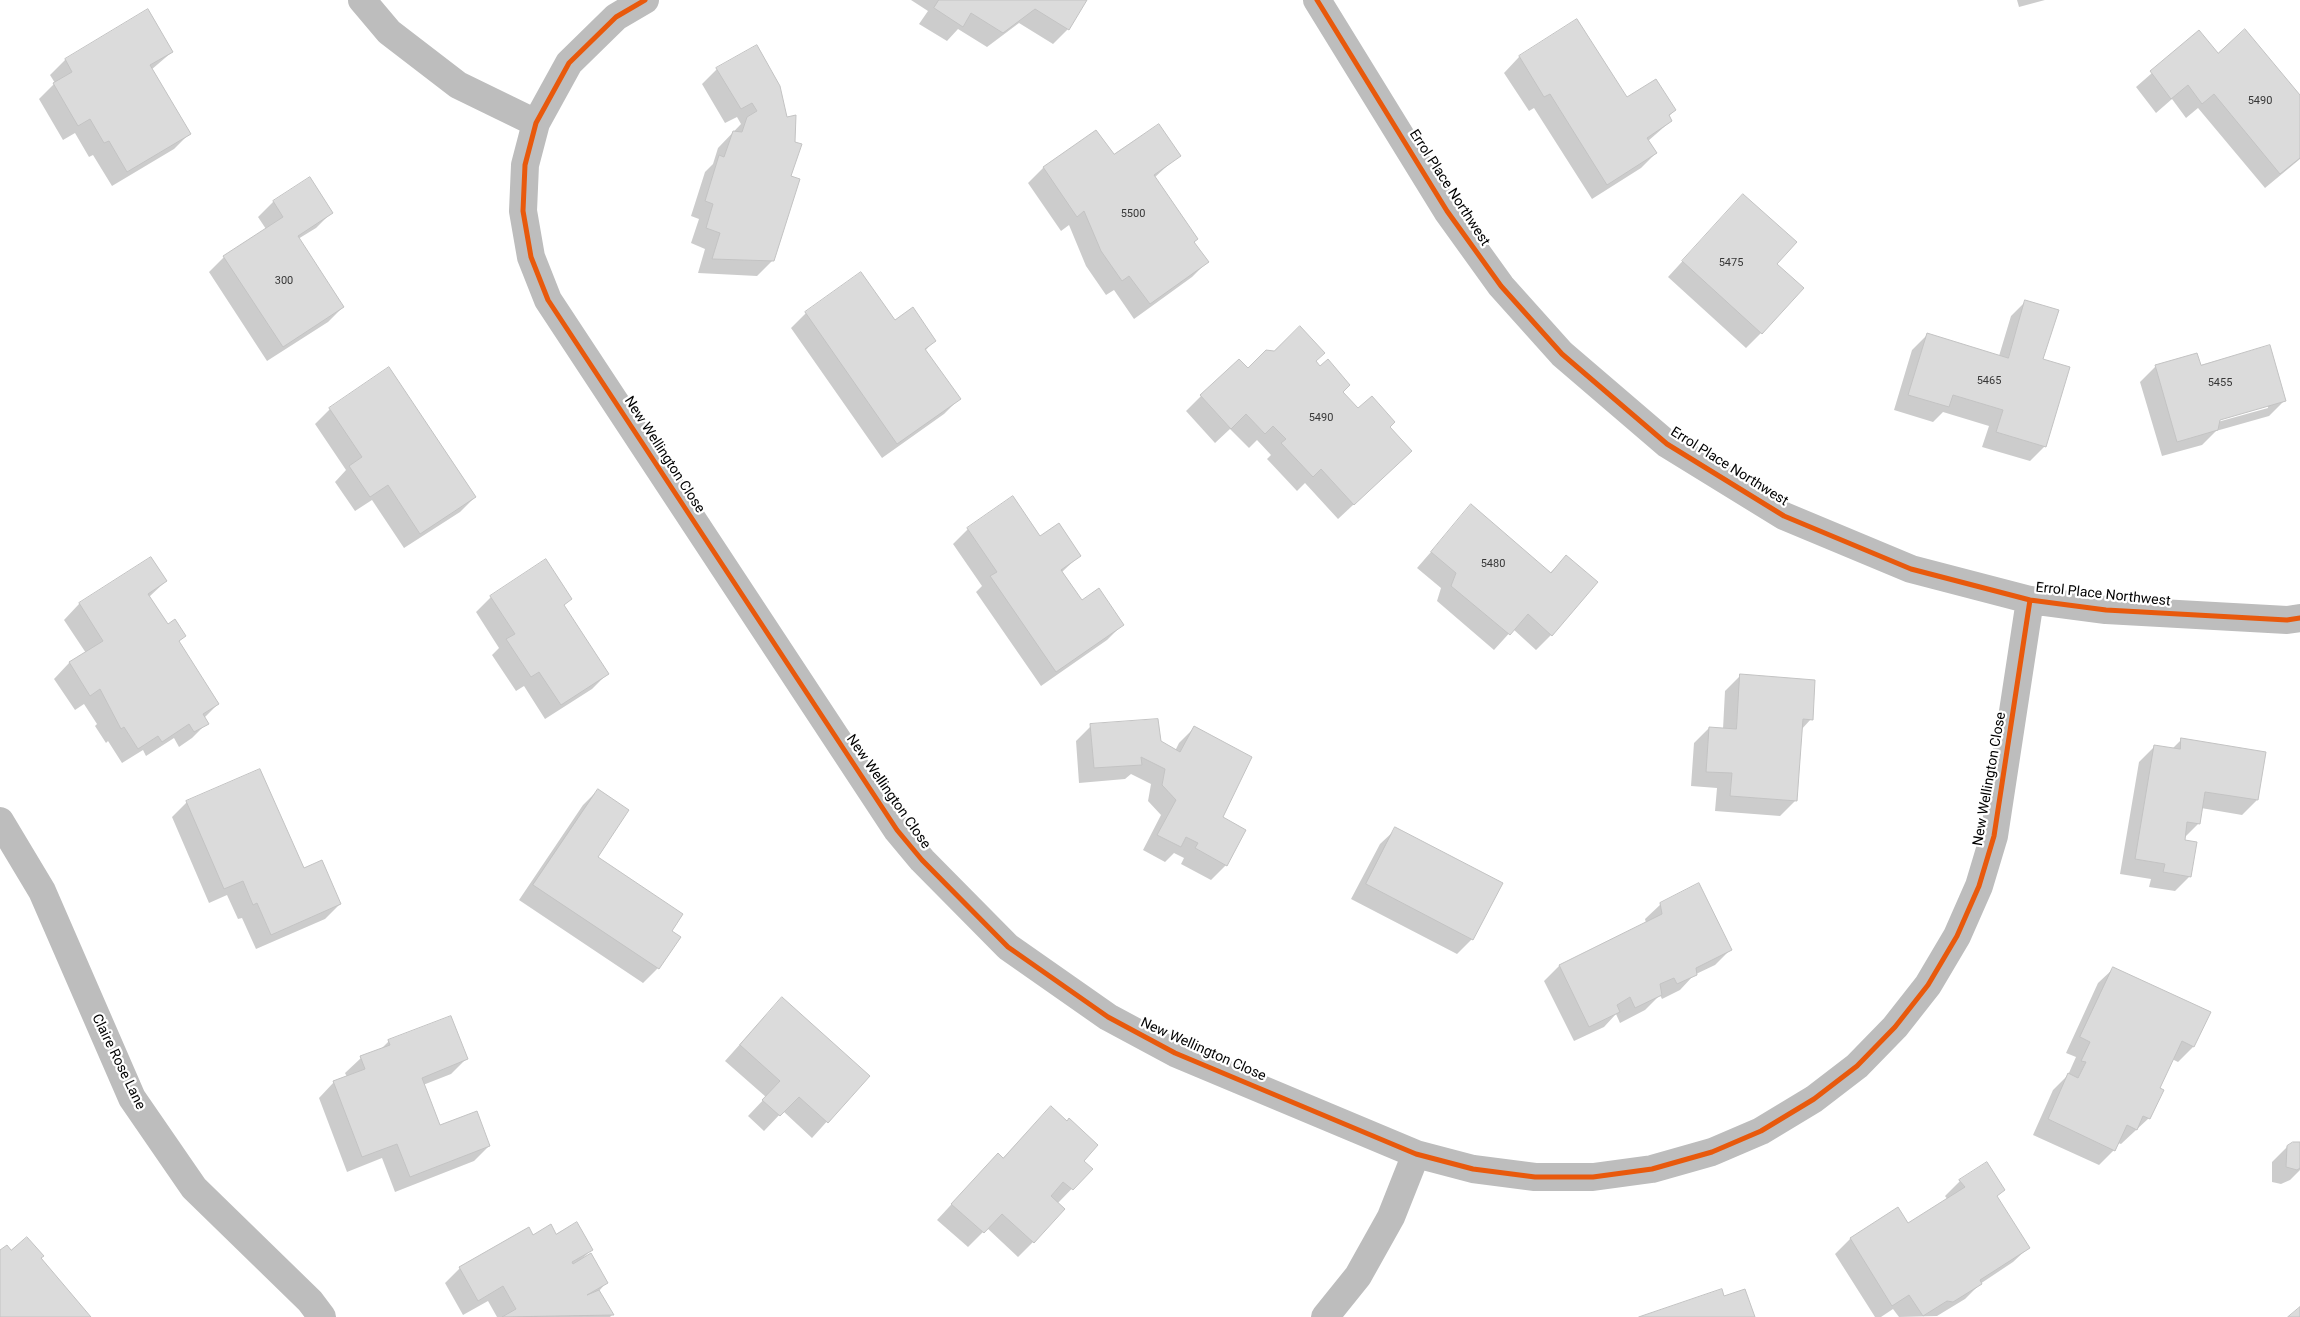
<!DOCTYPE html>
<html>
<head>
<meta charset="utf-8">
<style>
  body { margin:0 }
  canvas { display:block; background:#fff }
</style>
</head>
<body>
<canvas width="2300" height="1317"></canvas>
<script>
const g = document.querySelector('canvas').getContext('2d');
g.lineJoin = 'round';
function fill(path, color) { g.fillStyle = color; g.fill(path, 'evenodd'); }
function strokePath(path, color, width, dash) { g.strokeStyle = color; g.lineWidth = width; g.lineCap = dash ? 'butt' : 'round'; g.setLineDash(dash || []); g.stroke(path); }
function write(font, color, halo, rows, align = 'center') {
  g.font = font + ' Roboto,sans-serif'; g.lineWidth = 4.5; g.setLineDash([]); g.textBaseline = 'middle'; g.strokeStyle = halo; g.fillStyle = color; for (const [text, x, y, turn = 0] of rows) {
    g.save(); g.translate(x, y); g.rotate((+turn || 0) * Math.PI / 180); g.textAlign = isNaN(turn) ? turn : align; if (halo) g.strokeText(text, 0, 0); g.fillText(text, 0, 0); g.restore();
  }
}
const shadow = new Path2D(`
  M911 0H1086L1068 29 1053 44 1019 23 987 47 958 29 947 41 919 24 928 11Z
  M2017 0H2045L2019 7Z
  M148 11 172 52 151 70 189 134 174 149 112 186 93 155 89 157 75 133 63 140 39 99 55 83 50 75 65 60Z
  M1577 21 1627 99 1675 110 1668 117 1671 121 1648 141 1656 153 1641 168 1592 199 1534 108 1529 111 1504 73 1519 57Z
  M2199 32 2217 55 2300 97V159L2265 188 2198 108 2186 118 2172 99 2156 113 2136 87Z
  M756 47 790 177 772 261 757 276 698 273 705 249 691 243 699 219 691 216 705 172 713 164 718 148 741 124 737 117 725 123 702 84 717 69Z
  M1096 132 1114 156 1179 155 1154 178 1197 239 1193 243 1207 262 1192 277 1134 319 1114 290 1106 295 1086 266 1069 225 1061 231 1028 183 1043 168Z
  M309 179 331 213 316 228 298 239 343 307 328 322 267 361 209 272 224 257 266 229 258 217 273 202Z
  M1743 195 1776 264 1761 333 1746 348 1668 277Z
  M2026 301 2042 360 2045 446 2030 461 1982 447 1989 426 1943 412 1933 422 1894 410 1912 350 1927 335 1999 356 2011 316Z
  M806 313 895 322 934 341 925 351 959 399 944 414 882 458 791 328Z
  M2196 355 2200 367 2284 401 2269 416 2216 431 2202 445 2162 456 2140 382 2155 367ZM2268 405V408L2214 423 2213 421Z
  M1314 361 1358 410 1388 427 1395 466 1338 519 1305 483 1297 491 1267 459 1271 455 1257 440 1249 448 1230 429 1215 443 1186 411 1201 396 1248 369Z
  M330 409 475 497 460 512 404 548 372 500 355 511 335 482 346 470 315 424Z
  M1471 506 1550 573 1567 556 1551 635 1536 650 1513 629 1494 650 1437 601 1441 588 1417 568Z
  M968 529 1040 538 1080 555 1062 572 1082 602 1122 625 1107 640 1041 686 976 592 982 586 953 544Z
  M151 559 166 581 149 597 168 626 184 636 178 642 218 704 204 718 207 723 192 738 179 747 174 738 146 756 143 750 122 763 108 741 106 743 95 726 97 724 84 704 75 710 54 679 69 663 86 653 64 620 79 604Z
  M491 597 571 599 563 606 607 674 592 689 545 719 524 686 516 691 492 655 499 648 476 612Z
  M1741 675 1811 719 1801 730 1795 801 1780 816 1715 811 1717 788 1691 786 1694 743 1709 728 1723 729 1725 691Z
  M1091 726 1159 742 1175 751 1179 743 1195 727 1221 818 1226 865 1211 880 1181 864 1184 858 1174 853 1165 862 1143 850 1161 815 1148 801 1151 784 1131 774 1125 779 1079 783 1076 741Z
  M2182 739 2257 800 2242 815 2201 808 2199 823 2184 838 2190 876 2175 891 2149 887 2151 879 2120 874 2139 762 2154 747 2172 749Z
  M598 790 596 857 670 931 658 968 643 983 519 900 583 805Z
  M187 802 303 870 340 904 325 919 256 949 242 918 238 919 227 895 209 903 172 817Z
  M1396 829 1472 939 1457 954 1351 899 1380 844Z
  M1661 904 1730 950 1715 965 1694 975 1680 990 1662 999 1660 995 1645 1010 1620 1023 1616 1014 1604 1027 1574 1041 1544 981 1559 966 1646 923 1645 919Z
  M2114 968 2209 1012 2193 1047 2178 1062 2172 1059 2158 1088 2149 1118 2121 1144 2118 1143 2114 1150 2099 1165 2033 1135 2053 1090 2068 1075 2076 1057 2066 1053 2098 983Z
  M767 1014 868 1076 812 1138 783 1111 764 1131 748 1116 766 1097 725 1061Z
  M389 1041 466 1059 451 1074 423 1085 439 1126 489 1146 474 1161 395 1192 382 1158 347 1172 319 1098 334 1082 347 1077 345 1073 361 1058 380 1050Z
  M1051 1108 1082 1161 1091 1169 1057 1204 1033 1242 1018 1257 987 1228 968 1247 937 1220 983 1170 1003 1159Z
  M2300 1143V1170L2290 1180 2281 1184 2272 1182V1162L2287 1147Z
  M1960 1181 2003 1190 1996 1197 2029 1247 2013 1262 1980 1284 1965 1299 1937 1316 1899 1317 1893 1309 1881 1317H1875L1835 1254 1850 1239 1898 1209 1908 1225 1948 1200 1945 1196Z
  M556 1235 591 1250 582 1259 606 1283 599 1291 612 1315 610 1317H497L488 1301 463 1315 445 1283 460 1268 533 1237Z`);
const building = new Path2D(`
  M939 0H1087L1069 30 1035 9 1003 33 971 13 963 27 934 8Z
  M148 9 173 52 150 65 191 134 127 172 109 141 104 143 90 119 78 126 53 83 72 72 65 59Z
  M1577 19 1627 97 1656 79 1676 110 1669 115 1672 121 1647 138 1657 153 1607 185 1550 94 1544 97 1519 56Z
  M2245 29 2300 95V158L2280 174 2214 94 2202 104 2188 85 2171 99 2150 71 2199 30 2218 53Z
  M757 45 780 86 787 117 796 115 795 142 802 144 791 176 800 179 774 261 712 259 720 233 706 228 713 204 705 201 719 155 724 157 733 131 742 132 747 117 757 111 752 103 741 109 716 68Z
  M1159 124 1181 156 1154 175 1198 239 1194 242 1209 262 1150 304 1129 276 1122 281 1101 251 1084 211 1077 217 1043 167 1096 130 1114 154Z
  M310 177 333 213 298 236 344 307 283 347 223 256 283 217 273 201Z
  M1743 194 1797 242 1777 264 1804 288 1762 334 1682 261Z
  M861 272 895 320 913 307 936 341 925 349 961 399 897 444 805 312Z
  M2025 300 2059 310 2043 359 2070 367 2046 447 1996 432 2003 410 1953 395 1949 407 1908 395 1927 333 2008 358Z
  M1300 326 1325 353 1316 361 1320 366 1328 359 1350 385 1343 392 1358 408 1372 396 1395 422 1390 427 1412 451 1354 505 1321 469 1313 477 1281 443 1286 439 1273 426 1265 434 1246 414 1231 429 1200 395 1239 359 1248 368 1266 350 1274 351Z
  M2270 345 2286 401 2220 420 2218 430 2177 442 2155 365 2197 353 2201 365Z
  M389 367 476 497 420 534 388 485 370 497 349 466 362 457 329 408Z
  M1013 496 1040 536 1059 523 1081 556 1061 570 1082 600 1099 588 1124 625 1056 672 990 576 997 572 967 528Z
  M1471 504 1551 573 1566 555 1598 582 1552 636 1528 614 1510 635 1451 586 1456 573 1431 552Z
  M151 557 167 581 148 594 168 624 175 619 186 636 179 641 219 704 203 714 209 724 194 732 189 724 162 742 158 736 138 749 124 727 121 729 100 689 90 696 69 662 103 641 79 603Z
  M546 559 572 599 564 605 609 674 561 705 539 672 531 677 506 639 515 634 490 596Z
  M1740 674 1815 680 1813 720 1803 719 1797 801 1730 796 1732 773 1706 772 1709 727 1736 729Z
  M1158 719 1161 741 1180 752 1194 726 1252 757 1223 817 1246 830 1227 866 1195 848 1198 843 1186 837 1181 847 1157 835 1176 800 1162 785 1165 769 1141 757 1142 765 1094 768 1090 724Z
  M2181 738 2266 752 2258 800 2205 792 2200 824 2187 822 2185 840 2197 842 2191 877 2163 872 2165 864 2135 859 2154 745 2180 749Z
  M260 769 304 868 322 860 341 904 271 935 257 903 253 905 243 881 224 889 186 801Z
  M598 789 629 810 598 857 683 914 672 931 681 937 659 969 533 885Z
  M1395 827 1503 883 1473 940 1366 884Z
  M1699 883 1732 950 1696 968 1697 975 1677 984 1674 978 1660 984 1662 995 1635 1008 1630 997 1617 1005 1620 1012 1589 1027 1559 965 1662 914 1660 903Z
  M2113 967 2211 1012 2194 1047 2182 1041 2160 1088 2164 1090 2150 1119 2143 1116 2137 1130 2127 1125 2115 1151 2048 1119 2068 1073 2078 1078 2086 1062 2081 1061 2090 1042 2080 1037Z
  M782 997 870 1076 828 1123 799 1097 780 1116 762 1100 780 1081 740 1045Z
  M451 1016 468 1059 422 1078 440 1125 477 1111 490 1146 410 1177 397 1144 362 1157 333 1081 365 1069 360 1056 390 1045 388 1040Z
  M1051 1106 1067 1121 1069 1118 1098 1145 1084 1161 1093 1169 1073 1190 1063 1182 1051 1196 1065 1209 1034 1243 1002 1214 984 1233 951 1204 998 1153 1003 1158Z
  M2293 1142H2300V1168L2297 1170 2286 1167 2287 1146Z
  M1987 1162 2005 1190 1997 1196 2030 1248 1980 1280 1982 1284 1953 1302 1947 1301 1923 1316 1909 1295 1892 1306 1850 1238 1898 1207 1908 1223 1965 1187 1959 1180Z
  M577 1222 593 1250 572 1262 573 1264 591 1253 608 1283 587 1295 599 1290 614 1315 502 1317 516 1309 503 1286 478 1301 459 1267 529 1227 533 1235 551 1224 556 1234Z
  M27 1237 44 1256 41 1258 91 1317H0V1250L7 1245 11 1250Z
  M1722 1289 1724 1296 1745 1289 1755 1317H1639Z
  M2300 1307V1317H2288Z`);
const street = new Path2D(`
  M362 0 389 32 458 85 536 123
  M645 0 616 17 569 63 536 123 525 165 523 211 531 257 548 300 897 830 922 860 1008 947 1108 1017 1175 1053 1416 1154 1473 1169 1535 1177H1593L1652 1169 1712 1152 1761 1131 1814 1099 1857 1066 1895 1027 1928 985 1957 936 1979 886 1994 836 2030 600
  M1317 0 1447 211 1501 286 1562 354 1667 444 1784 516 1911 569 2030 600 2106 610 2287 620 2300 618
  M0 821 42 891 132 1098 194 1188 310 1301 322 1317
  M1325 1317 1358 1276 1391 1217 1416 1154`);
const cycleway = new Path2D(`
  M645 0 616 17 569 63 536 123 525 165 523 211 531 257 548 300 897 830 922 860 1008 947 1108 1017 1175 1053 1416 1154 1473 1169 1535 1177H1593L1652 1169 1712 1152 1761 1131 1814 1099 1857 1066 1895 1027 1928 985 1957 936 1979 886 1994 836 2030 600
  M1317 0 1447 211 1501 286 1562 354 1667 444 1784 516 1911 569 2030 600 2106 610 2287 620 2300 618`);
const numberNames = [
  ["5490",2260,101],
  ["5500",1133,214],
  ["5475",1731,263],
  ["300",284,281],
  ["5465",1989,381],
  ["5455",2220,383],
  ["5490",1321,418],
  ["5480",1493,564]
];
const streetNames = [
  ["Errol Place Northwest",1449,188,57],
  ["New Wellington Close",664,455,57],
  ["Errol Place Northwest",1729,467,32],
  ["Errol Place Northwest",2103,595,6],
  ["New Wellington Close",1990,779,-80],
  ["New Wellington Close",888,792,55],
  ["New Wellington Close",1203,1050,24],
  ["Claire Rose Lane",118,1062,64]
];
fill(shadow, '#0003');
fill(building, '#dbdbdb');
strokePath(building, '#c3c3c3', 1);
strokePath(street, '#bdbdbd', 28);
strokePath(cycleway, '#e8590c', 5);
write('11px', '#373737', null, numberNames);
write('14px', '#000', '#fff', streetNames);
</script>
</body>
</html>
